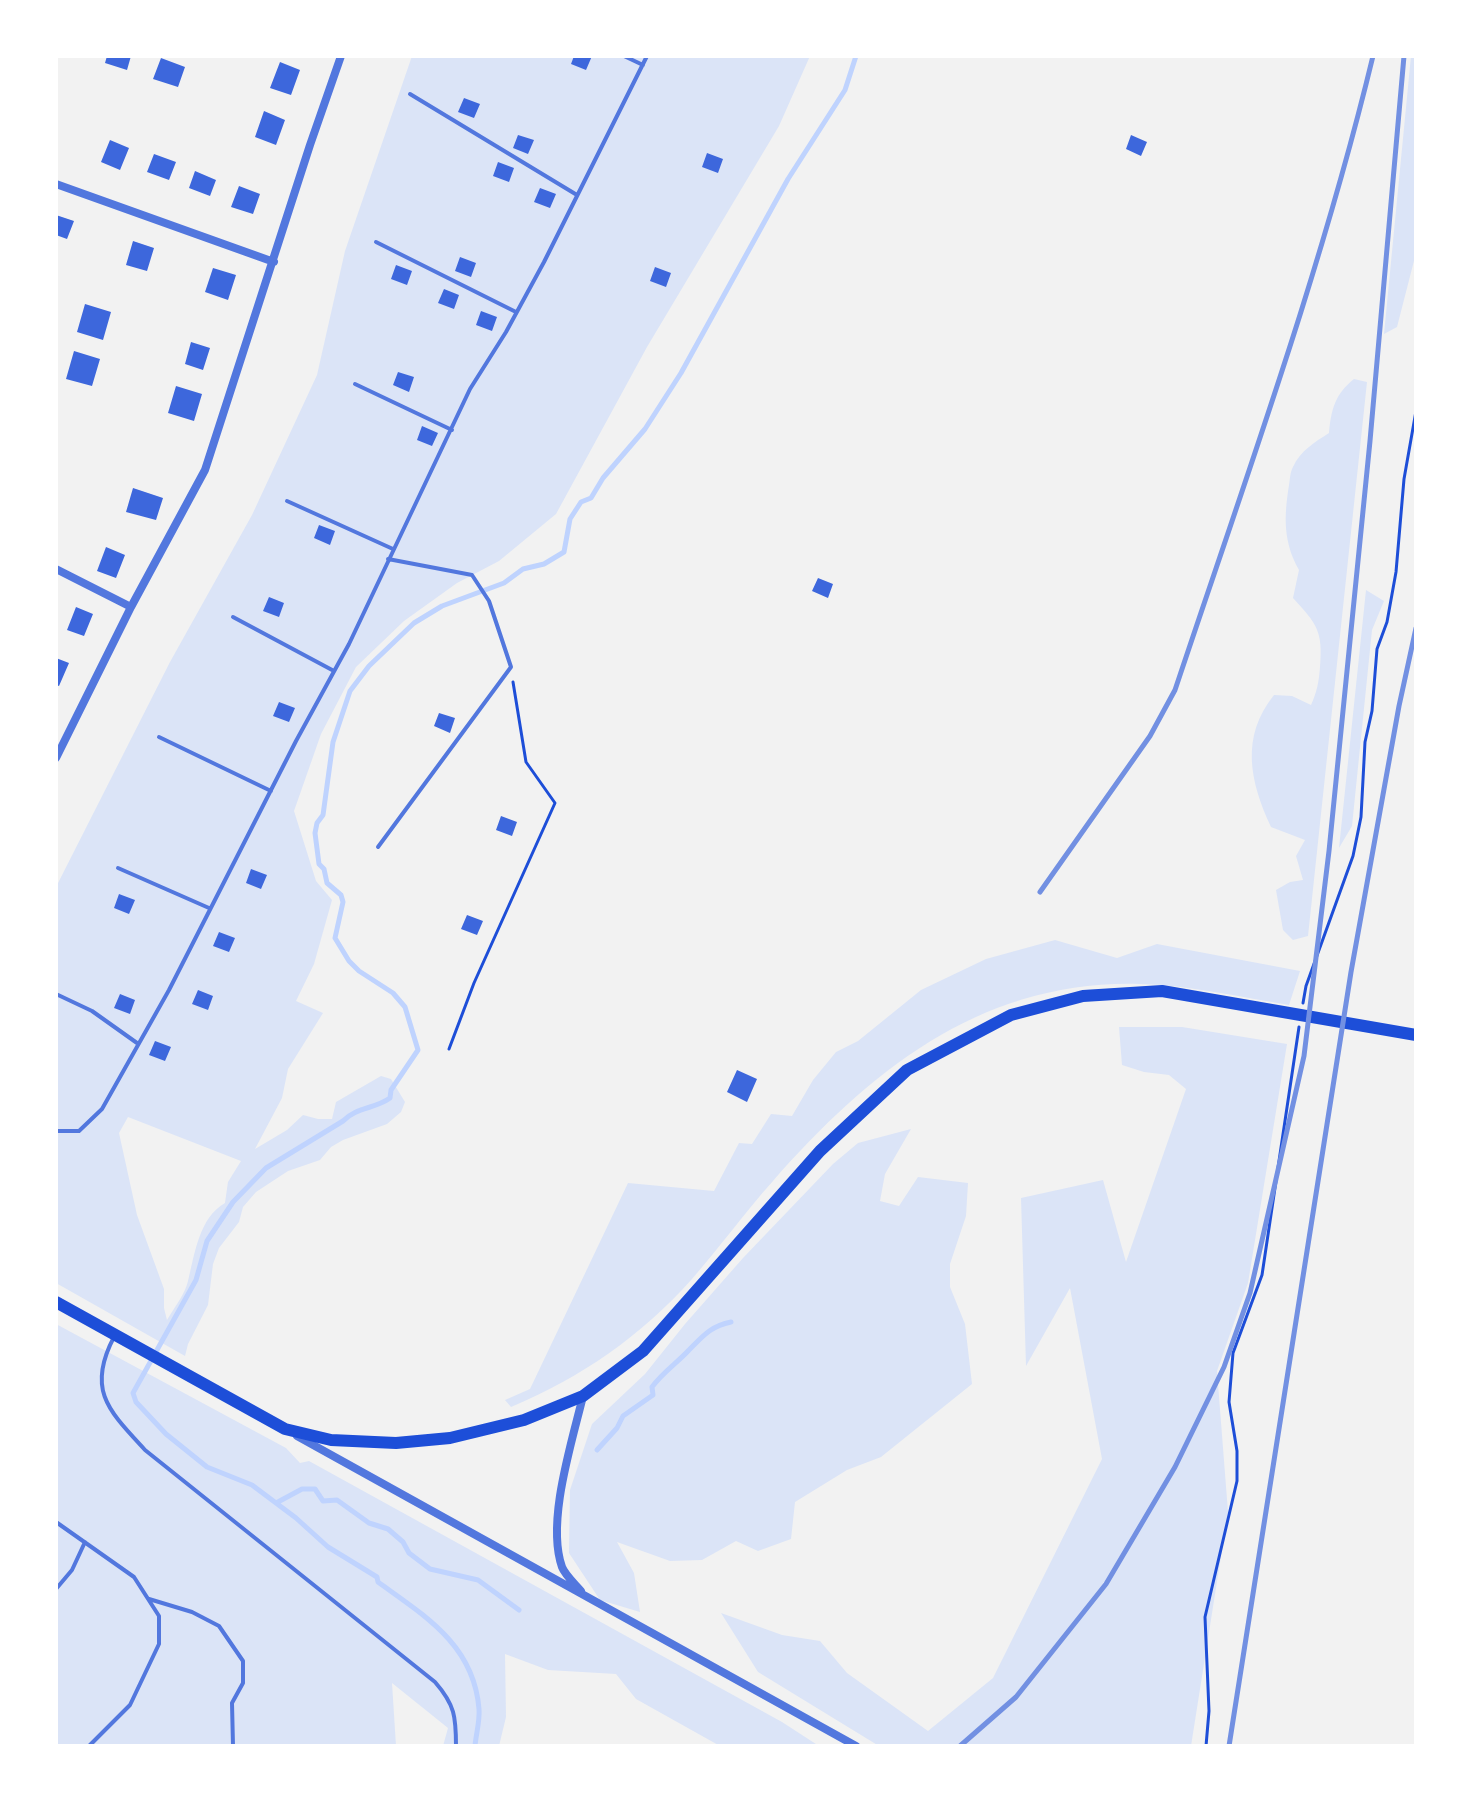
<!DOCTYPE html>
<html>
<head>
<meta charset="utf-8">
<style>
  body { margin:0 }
  #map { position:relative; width:1472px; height:1802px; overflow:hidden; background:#f2f2f2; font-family:Manrope,sans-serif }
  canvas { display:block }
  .frame { position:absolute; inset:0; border:58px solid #fff; pointer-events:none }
</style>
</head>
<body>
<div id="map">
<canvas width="1472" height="1802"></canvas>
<div class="frame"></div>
</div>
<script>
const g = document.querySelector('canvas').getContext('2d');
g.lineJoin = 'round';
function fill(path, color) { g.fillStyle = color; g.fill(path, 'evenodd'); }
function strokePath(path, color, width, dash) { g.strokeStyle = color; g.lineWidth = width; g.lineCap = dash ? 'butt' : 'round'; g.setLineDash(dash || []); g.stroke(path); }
const green = new Path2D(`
  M412 56H810L779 126 647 347 556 514 499 561 457 583 404 621 356 667 321 734 294 811 316 881 332 900 314 964 296 1001 323 1013 288 1069 282 1098 255 1149 287 1130 303 1115 318 1119H332L336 1102 381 1076 391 1079 405 1102 401 1112 387 1124 343 1140 331 1147 320 1160 288 1171 256 1192 243 1207 239 1222 219 1248 213 1264 208 1305 188 1344 185 1356 56 1283V887L170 662 252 515 317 375 345 251ZM128 1117 241 1161 228 1182 225 1203C199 1218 195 1253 188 1281 185 1294 174 1308 167 1320L164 1308V1289L137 1215 119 1133Z
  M1411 56H1416V253L1397 327 1384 334Z
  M1354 379 1367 382 1308 936 1293 940 1283 930 1276 890 1290 882 1303 880 1296 856 1305 840 1271 827C1250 782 1240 737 1274 695L1292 696 1311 705C1317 692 1319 681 1320 667 1323 631 1317 624 1293 598L1299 570C1283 542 1284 516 1289 485 1290 480 1290 472 1293 467 1300 451 1315 442 1329 433 1331 410 1335 394 1354 379Z
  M1366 590 1384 601 1372 630 1352 826 1339 848Z
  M1055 940 1117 958 1157 944 1300 971 1289 1005C1239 997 1189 985 1139 984 982 980 871 1070 773 1181 745 1212 720 1247 692 1279 640 1337 582 1377 511 1407L505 1400 530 1389 628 1183 714 1191 739 1143 752 1144 771 1114 792 1116 813 1080 836 1052 858 1041 921 990 986 959Z
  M1119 1027H1182L1287 1044 1248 1283 1217 1371 1228 1512 1191 1746H879L758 1672 721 1613 782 1635 820 1641 847 1673 928 1731 993 1678 1102 1459 1070 1288 1026 1366 1021 1198 1103 1180 1126 1262 1186 1089 1169 1075 1144 1072 1122 1065Z
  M911 1129 885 1174 880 1201 899 1206 918 1177 968 1183 966 1216 950 1264V1287L965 1324 972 1384 881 1457 847 1470 795 1502 791 1539 758 1551 736 1541 702 1560 670 1561 617 1542 634 1573 640 1612 600 1600 569 1553 570 1490 592 1424 645 1374 685 1324 743 1258 833 1164 858 1143Z
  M56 1324 286 1448 300 1463 309 1461 782 1722 819 1746H720L636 1699 616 1674 548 1670 505 1654 506 1717 499 1746H443L448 1728 392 1683 396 1746H56Z`);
const stream = new Path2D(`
  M597 1450 617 1428 623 1416 653 1395 652 1387C663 1372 677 1363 689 1350 703 1336 711 1326 731 1322
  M276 1503 302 1489H315L323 1501 337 1500 369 1523 388 1529 403 1542 409 1553 430 1569 478 1580 519 1610
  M475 1746C476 1734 480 1721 479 1709 474 1645 425 1616 378 1582L377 1577 328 1547 296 1518 252 1485 207 1467 166 1434 136 1402 133 1393 196 1280 207 1241 233 1202 266 1168 343 1121C356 1107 375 1109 390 1098L391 1090 418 1050 405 1007 393 993 359 971 349 961 335 938 343 902 341 895 327 883 324 869 319 864 315 833 317 823 323 815 333 742 350 691 369 666 414 623 442 606 504 583 523 569 544 564 564 552 570 519 581 502 591 498 603 478 645 429 681 373 788 179 845 90 856 56`);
const building = new Path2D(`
  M107 56H131L127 70 105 63Z
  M574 56H592L586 70 571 64Z
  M161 58 185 67 178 87 153 79Z
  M280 62 300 70 291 95 270 88Z
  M464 98 480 104 474 118 458 112Z
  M264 111 285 120 276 145 255 137Z
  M518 135 534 140 528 154 513 148Z
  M1131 135 1147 142 1141 156 1126 149Z
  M110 140 129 148 120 170 101 162Z
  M707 153 723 159 718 173 702 167Z
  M154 154 176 162 169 180 147 172Z
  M498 162 514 168 509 182 493 176Z
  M195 171 216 180 210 196 189 188Z
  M239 186 260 194 253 214 231 207Z
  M540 188 556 194 550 208 534 202Z
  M56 215 74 221 67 239 56 235Z
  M133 241 154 248 147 271 126 265Z
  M460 257 476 263 471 277 455 271Z
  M396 265 412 271 407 285 391 279Z
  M655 267 671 273 666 287 650 281Z
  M213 268 236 275 228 300 205 292Z
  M444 289 459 295 454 309 438 303Z
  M85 304 111 312 103 340 77 332Z
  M481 311 497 317 492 331 476 325Z
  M191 342 210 348 203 370 185 364Z
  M74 351 100 359 92 386 66 379Z
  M398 372 414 377 409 392 393 385Z
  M176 386 202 394 194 421 168 413Z
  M422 426 438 433 432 446 417 440Z
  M133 488 163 498 156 520 126 512Z
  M319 525 335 531 330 545 314 538Z
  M106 547 125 555 116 578 97 571Z
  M818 578 833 584 828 598 812 591Z
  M269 597 284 603 279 617 263 611Z
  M76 607 93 614 84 636 67 630Z
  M56 658 69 663 59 686 56 685Z
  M279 702 295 708 289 722 273 716Z
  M439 713 455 718 450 733 434 726Z
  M501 816 517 822 512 836 496 830Z
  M251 869 267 875 261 889 246 883Z
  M119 894 135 900 129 914 114 908Z
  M467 915 483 921 477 935 461 929Z
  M219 932 235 938 229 952 213 946Z
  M198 990 213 996 208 1010 192 1004Z
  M120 994 135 1000 130 1014 114 1008Z
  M155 1041 171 1047 165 1061 149 1055Z
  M737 1070 757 1079 747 1102 727 1092Z`);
const path = new Path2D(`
  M1303 1003 1306 986 1353 856 1361 817 1365 742 1372 711 1377 649 1387 622 1396 572 1404 479 1416 411
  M449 1049 474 983 555 803 526 762 513 682
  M1206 1746 1209 1711 1205 1617 1237 1481V1451L1229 1402 1233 1353 1262 1275 1299 1027`);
const service = new Path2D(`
  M624 56 643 65
  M410 94 577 195
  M376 242 516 312
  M355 384 452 430
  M287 501 393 549
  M233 617 334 671
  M159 737 271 791
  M378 847 511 667 489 601 472 575 388 559
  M118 868 209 908
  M56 994 92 1011 137 1043
  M56 1131H79L102 1109 169 990 296 741 349 644 470 389 506 332 544 262 647 56
  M114 1337C86 1390 109 1411 145 1450L435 1682C455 1705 456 1717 456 1746
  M56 1522 134 1577 159 1616V1644L130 1705 89 1746
  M56 1589 72 1570 85 1542
  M149 1599 192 1612 219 1626 243 1661V1683L232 1703 233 1746`);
const minor = new Path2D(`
  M56 184 274 262
  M56 569 131 607
  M56 758 131 607 205 470 310 145 341 56
  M297 1436 856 1746
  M581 1591C575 1584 565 1575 562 1567 546 1522 572 1442 583 1396`);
const primary = new Path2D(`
  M56 1302 285 1429 331 1440 396 1443 450 1438 524 1420 583 1396 643 1351 820 1151 907 1070 1011 1015 1083 996 1162 991 1416 1035`);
const rail = new Path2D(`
  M1040 892 1150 736 1175 690C1245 480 1321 271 1373 56
  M960 1746 1016 1697 1106 1584 1175 1467 1224 1367 1250 1293 1304 1056 1329 851 1370 441 1404 56
  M1229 1746 1351 972 1399 706 1416 628`);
fill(green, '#dbe4f7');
strokePath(stream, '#bfd3fe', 5);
fill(building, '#3d67dc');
strokePath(path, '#1d4ed8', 3);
strokePath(service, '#5277de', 4);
strokePath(minor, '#5277de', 8);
strokePath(primary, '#1d4ed8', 12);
strokePath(rail, '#7290e2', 5);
</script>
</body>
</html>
